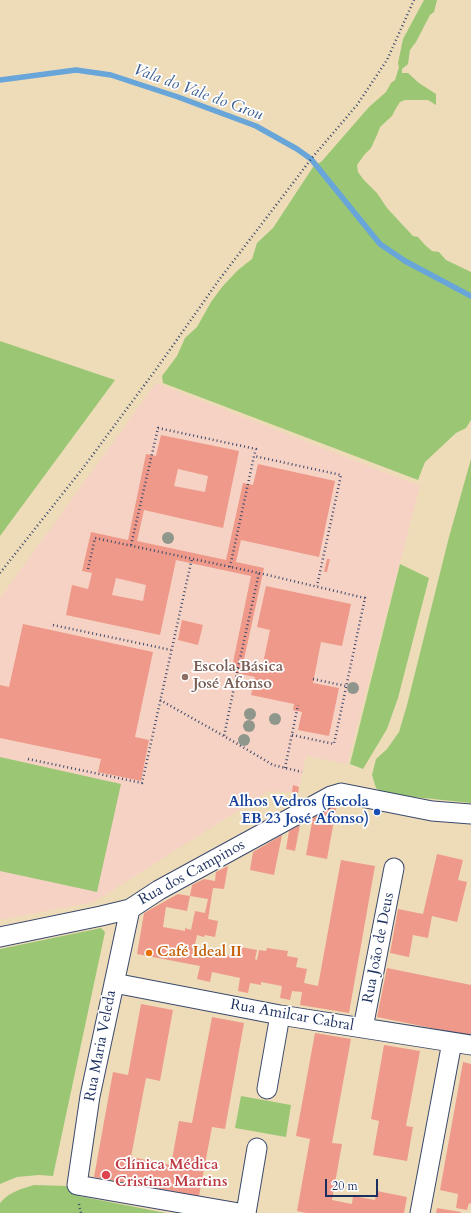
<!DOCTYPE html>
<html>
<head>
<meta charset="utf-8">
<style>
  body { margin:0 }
  #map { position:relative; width:471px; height:1213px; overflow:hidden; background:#eedcb9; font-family:Cardo,serif }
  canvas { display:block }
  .scale { position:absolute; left:325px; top:1179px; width:53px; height:18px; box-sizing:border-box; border:2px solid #1b2f5e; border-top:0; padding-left:5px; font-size:12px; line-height:14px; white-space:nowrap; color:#1b2f5e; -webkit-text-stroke:3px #fff; paint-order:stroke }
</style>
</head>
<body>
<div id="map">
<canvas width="471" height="1213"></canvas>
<div class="scale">20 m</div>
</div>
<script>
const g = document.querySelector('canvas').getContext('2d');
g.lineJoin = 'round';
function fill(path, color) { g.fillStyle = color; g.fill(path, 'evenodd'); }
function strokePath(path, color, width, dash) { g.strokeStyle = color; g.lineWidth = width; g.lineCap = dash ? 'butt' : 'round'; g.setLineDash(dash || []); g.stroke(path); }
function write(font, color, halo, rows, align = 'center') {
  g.font = font + ' Cardo,serif'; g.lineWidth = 3.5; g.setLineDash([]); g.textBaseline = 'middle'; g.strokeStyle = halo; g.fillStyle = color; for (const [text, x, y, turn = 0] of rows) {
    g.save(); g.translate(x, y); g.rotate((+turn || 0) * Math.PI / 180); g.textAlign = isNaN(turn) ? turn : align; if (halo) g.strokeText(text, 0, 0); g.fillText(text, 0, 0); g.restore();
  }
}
const built = new Path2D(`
  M156 383 420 486 347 764 306 756 298 793 269 791 94 902 0 920V598Z`);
const green = new Path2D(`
  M424 0H437L434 12 430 15 416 42 410 50 408 64 402 69V73H408L419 83 436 94V105L428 100H405L400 102 395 110 392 116 380 127 377 135 371 148 365 154 357 165 358 172 363 179 377 193 387 208 413 236 418 237 425 245 432 251 439 252 446 260 471 272V420L466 428 456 433 425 462 418 480 163 383 162 376 177 356 185 338 197 327 211 302 222 287 238 270 252 259 257 243 273 228 313 167 322 161 369 107 386 92 391 83 395 80 399 67 398 63 403 39Z
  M0 341 115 380 0 536Z
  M471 459V803L385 794 376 788 372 775 376 759 387 749 399 732 407 705 449 537Z
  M400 564 429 578 398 698 387 729 363 769 350 764Z
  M0 757 121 784 97 892 0 871Z
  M101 928 105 932 53 1176 39 1175 17 1177 0 1184V949Z
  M241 1096 291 1105 286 1137 235 1128Z
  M34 1185 69 1186 76 1191 79 1196 166 1213H0V1203C9 1192 21 1189 34 1185Z`);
const stream = new Path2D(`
  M0 80 76 70 111 75 178 97 256 126 297 149 311 159 380 244 405 261 471 296`);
const building = new Path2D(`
  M161 435 239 451 223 528 144 510 137 541 226 560 243 483 253 485 258 464 335 481 319 557 241 540 236 562 264 568 243 664 262 668 270 630 257 627 266 586 351 604 342 646 321 642 313 683 339 688 329 736 298 730 302 712 293 710 294 704 251 695 255 677 231 672 251 576 176 560 160 635 66 615 72 585 88 589 92 573 82 571 91 532 128 540 146 454 156 456ZM178 469 208 476 205 492 174 486ZM116 578 146 585 143 601 112 595Z
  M327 559H330L327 572H324Z
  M182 620 203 625 198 645 178 640Z
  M23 624 153 652 135 737 149 740 141 781 98 772 101 759 0 738V685L9 687Z
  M293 785 299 787 298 793 292 792Z
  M337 804 327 859 306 855 313 817Z
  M300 825 295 851 286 849 289 831Z
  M282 835 274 875 250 870 253 852Z
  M437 854 463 860 458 880 467 882 457 922 432 916 428 938 413 935 409 957 390 953 398 909 423 914Z
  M341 860 375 866 349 1013 300 1005 302 992 292 991 290 1000 280 998 282 986 261 982V985L250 983 248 993 238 991 240 978 212 972 210 982 197 979 200 966 137 954 144 913 178 894 190 896 187 911 166 907 163 927 185 931V928L191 930 195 911 205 913 208 899 190 896 192 885 204 879 215 881 216 872 228 866 224 889 213 888 209 913 208 919 218 921 215 937 205 935 204 937 197 935 194 949 231 955 233 946 246 948 257 950 255 959 257 960 259 950 266 951 267 948 288 951 287 956 298 958 296 967 307 969 304 983 318 986Z
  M387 968 471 985V1036L377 1017Z
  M141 1004 173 1010 160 1081 146 1078 131 1157 171 1165 179 1121 192 1123 212 1017 244 1023 225 1129 212 1127 199 1196 94 1177 113 1072 128 1075Z
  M315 1033 351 1039 332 1143 342 1144 332 1200 352 1204 353 1196 375 1200 377 1191 407 1197 404 1213H306L297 1211 310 1139 296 1136Z
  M384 1045 420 1051 406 1126 413 1127 407 1161 373 1155 379 1121 371 1119Z
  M463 1062 471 1064V1204L469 1203 467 1210 456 1208 458 1194 440 1190Z
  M437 1208 461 1212V1213H436Z`);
const path = new Path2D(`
  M131 545 158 428 256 449 254 456
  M230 567 254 456 341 475 317 586
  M88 569 95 538 259 573 238 668 256 672
  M0 573 83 468 157 368 219 280 296 179 311 159 357 105 387 60 414 0
  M259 573 365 598 334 744 292 735
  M53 625 171 650
  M238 668 224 736 273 765 302 772
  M313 679 346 686
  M160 700 224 736
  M28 759 142 783 192 558
  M285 768 298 705
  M79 1204 81 1213`);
const minor = new Path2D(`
  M130 909 90 1096 77 1185 239 1213
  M0 937 101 916 130 909 159 890 331 796 341 793 432 811 471 814
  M114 983 280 1015 471 1045
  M363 1028 394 868
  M267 1089 280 1015
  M246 1213 257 1148
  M420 1213 452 1042`);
const trees = [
  [168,538],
  [353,688],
  [250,714],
  [275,719],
  [249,726],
  [244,740]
];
const markers = [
  [185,677,4,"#8d6e63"],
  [377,812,4,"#1a4fb4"],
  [149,953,4,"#e8710a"],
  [106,1175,5,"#e0444e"]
];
const educationNames = [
  ["Escola Básica",193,668],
  ["José Afonso",193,685]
];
const transitNames = [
  ["Alhos Vedros (Escola",369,803],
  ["EB 23 José Afonso)",369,820]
];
const streetNames = [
  ["Rua dos Campinos",192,873,-29],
  ["Rua João de Deus",379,948,-79],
  ["Rua Amilcar Cabral",292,1016,10],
  ["Rua Maria Veleda",101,1046,-79]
];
const foodNames = [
  ["Café Ideal II",157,953]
];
const healthNames = [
  ["Clínica Médica",115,1166],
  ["Cristina Martins",115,1183]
];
const waterNames = [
  ["Vala do Vale do Grou",198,93,20]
];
fill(built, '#f6d2c4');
fill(green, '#9bc775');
strokePath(stream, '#68a5d9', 5.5);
fill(building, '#ee9989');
strokePath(minor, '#3b496c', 21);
strokePath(path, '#3b496c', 2.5, [1, 3]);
strokePath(minor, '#fff', 19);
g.fillStyle = '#8f968b';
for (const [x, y] of trees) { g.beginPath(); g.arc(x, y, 6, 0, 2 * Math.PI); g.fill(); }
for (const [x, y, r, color] of markers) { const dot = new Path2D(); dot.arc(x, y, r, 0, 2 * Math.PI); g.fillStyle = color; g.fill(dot); strokePath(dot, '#fff', 1.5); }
write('bold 15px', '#785e54', '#fff', educationNames, 'left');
write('bold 15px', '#164399', '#fff', transitNames, 'right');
write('15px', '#1b2f5e', '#fff', streetNames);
write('bold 15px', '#c56008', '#fff', foodNames, 'left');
write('bold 15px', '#be3a42', '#fff', healthNames, 'left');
write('italic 16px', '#3a5e8f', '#fff', waterNames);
</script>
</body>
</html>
